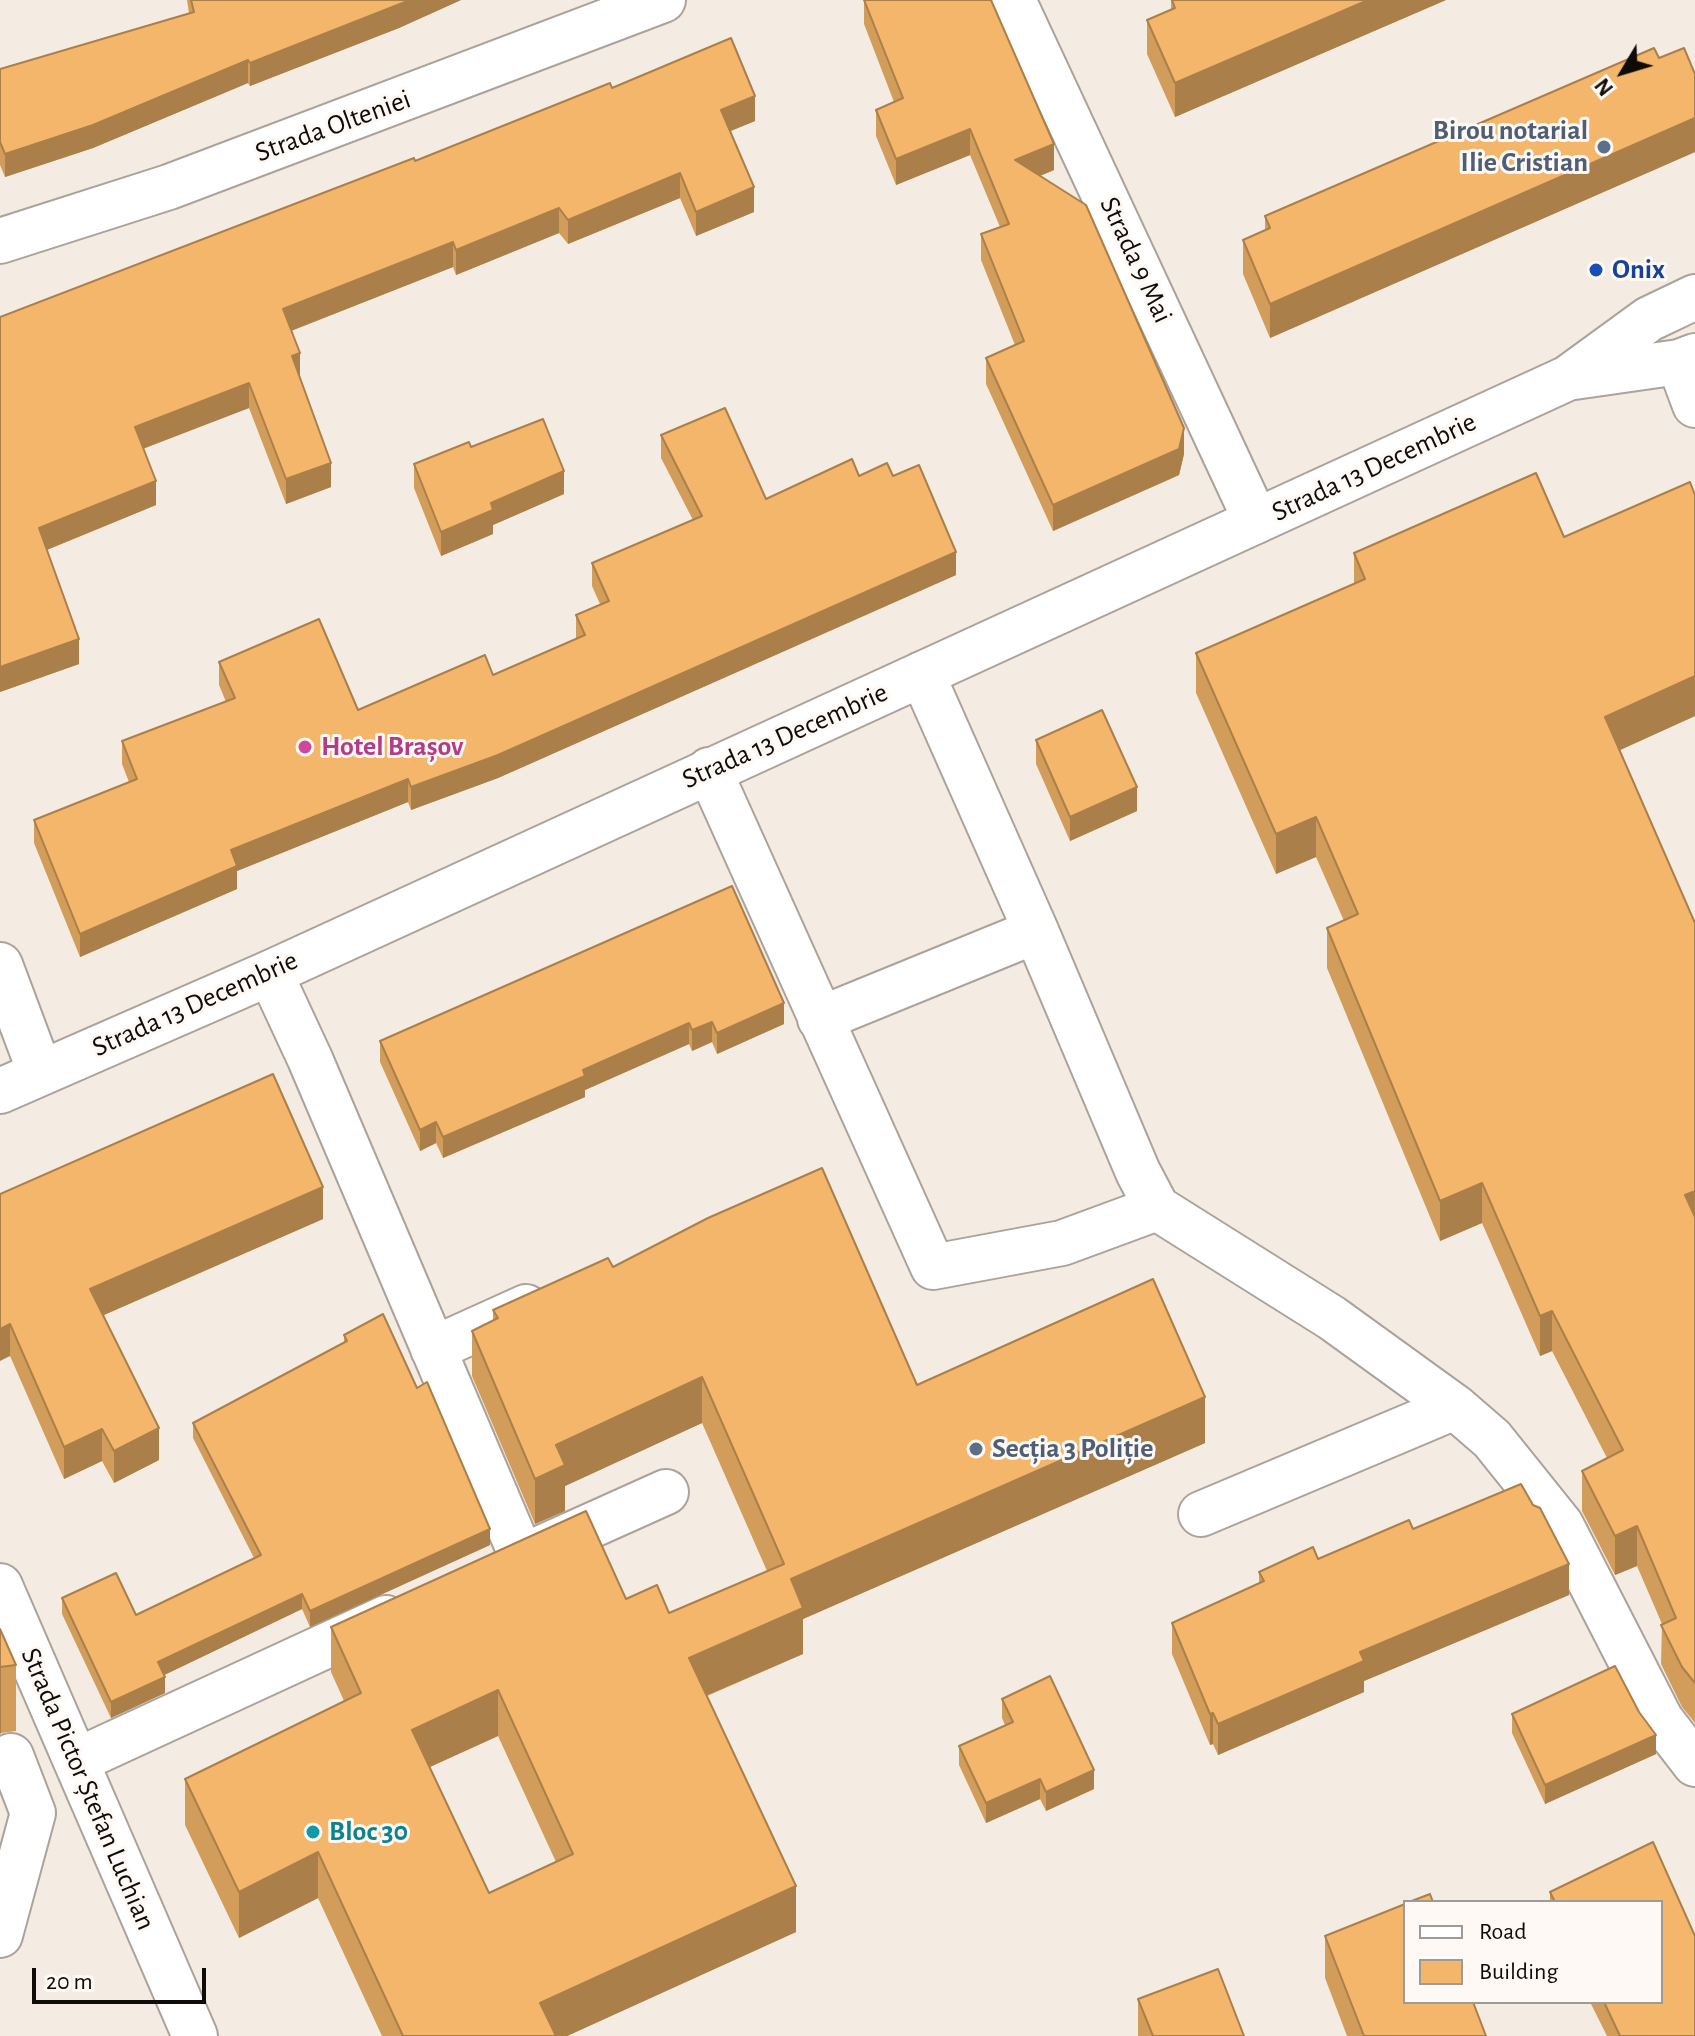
<!DOCTYPE html>
<html>
<head>
<meta charset="utf-8">
<style>
  body { margin:0 }
  #map { position:relative; width:1695px; height:2036px; overflow:hidden; background:#f4ece3; font-family:"Alegreya Sans",sans-serif }
  canvas { display:block }
  .legend { position:absolute; left:1403px; top:1900px; width:260px; height:104px; box-sizing:border-box; background:#fef9f4; border:2px solid #9e9a96; margin:0; padding:10px 14px; list-style:none; font-size:24px; color:#0e0b09 }
  .legend li { display:flex; align-items:center; gap:16px; height:40px }
  .legend b { width:40px; border:2px solid #9e9a96 }
  .north { position:absolute; left:1583px; top:32px; width:80px; height:80px; -webkit-text-stroke:6px #fef9f4; paint-order:stroke; rotate:232deg; font-size:22px; font-weight:700; line-height:32px; text-align:center; color:#0e0b09 }
  .north::after { content:''; display:block; margin:auto; width:28px; height:36px; background:#0e0b09; clip-path:polygon(50% 0,100% 100%,50% 72%,0 100%) }
  .scale { position:absolute; left:32px; top:1968px; width:174px; height:36px; box-sizing:border-box; border:4px solid #0e0b09; border-top:0; padding-left:10px; font-size:24px; line-height:28px; white-space:nowrap; color:#0e0b09; -webkit-text-stroke:6px #fef9f4; paint-order:stroke }
</style>
</head>
<body>
<div id="map">
<canvas width="1695" height="2036"></canvas>
<ul class="legend">
<li><b style="height:10px;background:#fff"></b>Road</li>
<li><b style="height:22px;background:#f4b66a"></b>Building</li>
</ul>
<div class="north">N</div>
<div class="scale">20 m</div>
</div>
<script>
const g = document.querySelector('canvas').getContext('2d');
g.lineJoin = 'round';
function strokePath(path, color, width, dash) { g.strokeStyle = color; g.lineWidth = width; g.lineCap = dash ? 'butt' : 'round'; g.setLineDash(dash || []); g.stroke(path); }
function fill(path, color) { g.fillStyle = color; g.fill(path, 'evenodd'); }
function write(font, color, halo, rows, align = 'center') {
  g.font = font + ' "Alegreya Sans",sans-serif'; g.lineWidth = 6; g.setLineDash([]); g.textBaseline = 'middle'; g.strokeStyle = halo; g.fillStyle = color; for (const [text, x, y, turn = 0] of rows) {
    g.save(); g.translate(x, y); g.rotate((+turn || 0) * Math.PI / 180); g.textAlign = isNaN(turn) ? turn : align; if (halo) g.strokeText(text, 0, 0); g.fillText(text, 0, 0); g.restore();
  }
}
const minor = new Path2D(`
  M1013 0 1256 521
  M0 241 169 187 663 0
  M1679 362 1695 405
  M922 674 1036 931 1138 1172 1157 1208 1332 1318 1455 1407
  M709 770 933 1267 1062 1243 1157 1208
  M0 965 40 1072
  M270 973 310 1059 522 1557
  M820 1019 1036 931
  M433 1349 526 1307
  M1201 1514 1455 1407 1492 1439 1561 1525 1661 1720 1695 1764
  M537 1550 666 1492
  M0 1586 195 2036
  M76 1761 386 1618
  M0 1935 33 1813 11 1756`);
const major = new Path2D(`
  M1574 377 1679 362 1695 356
  M0 1091 270 973 1568 378 1649 319 1695 297`);
const wall = new Path2D(`
  M187 0H461L399 28 250 86 248 83 93 148 5 177 0 165V69L189 13Z
  M864 0H991L1054 170 1040 176 1184 454 1179 475 1053 531 986 384V358L1015 345 981 260V234L1000 227 970 155 896 185 876 136V110L894 102 864 24Z
  M1171 0H1446L1175 117 1147 54V20L1171 10Z
  M1659 58 1695 74V152L1270 338 1243 274V240L1265 230V216Z
  M612 88 755 121 730 131 754 212 696 236 680 198 568 244 559 233 456 275 453 267 291 331 300 376 331 487 286 504 249 408 143 448 156 505 47 550 79 664 0 692V317Z
  M661 435 766 499 859 476H893L956 575 498 778 411 810 408 802 237 871V889L80 957 34 843V820L129 782 122 764V741L226 702 219 685V662L358 710 493 675 576 639V615L600 604 592 586V563L693 520 661 458Z
  M471 447 564 494 493 525V534L441 556 414 488V464Z
  M1695 495V716L1619 750 1695 923V1723L1682 1707 1661 1664 1662 1624 1637 1566 1615 1575 1582 1511V1471L1607 1458 1552 1351 1540 1356 1482 1223 1440 1241 1327 968V928L1344 921 1316 857 1276 874 1196 693V653L1354 584V553L1564 537Z
  M1036 740 1137 811 1070 841 1036 764Z
  M732 886 784 1024 717 1054 712 1042 692 1051 689 1044 585 1090V1097L443 1158 436 1143 420 1151 380 1062V1041Z
  M0 1194 323 1219 104 1315 159 1460 114 1483 102 1461 64 1479 10 1356Z
  M613 1267 917 1385 1205 1443 803 1619V1654L707 1696 796 1932 567 2036H382L318 1898 239 1938 185 1825V1779L344 1701 331 1672V1627L626 1599 669 1613 767 1571 702 1423 565 1486V1511L535 1524 472 1376V1331L493 1320V1310ZM498 1736 556 1862 489 1893 430 1767Z
  M344 1335 490 1545 310 1627 302 1609 164 1675 165 1693 111 1718 62 1614V1598L136 1615 254 1558 193 1438V1423L344 1342Z
  M1413 1529 1569 1595 1364 1681V1692L1218 1755 1213 1744 1210 1745 1172 1654V1623L1259 1583V1572L1318 1559Z
  M0 1629 16 1665V1731L1 1733Z
  M1002 1699 1094 1789 1046 1811 1040 1799 986 1823 959 1765V1746L1005 1725 1002 1718Z
  M1512 1714 1656 1754 1545 1804 1512 1733Z
  M1653 1842 1695 1936V2036H1607L1590 2002H1661V1902H1550V1892Z
  M1325 1936 1486 2036H1347L1325 1978Z
  M1138 1999 1244 2036H1138Z`);
const shadedWall = new Path2D(`
  M410 0H461L399 28 250 86V63Z
  M1368 0H1446L1175 117V83Z
  M248 60V83L93 148 5 177V154Z
  M755 96V121L721 135V110Z
  M1695 118V152L1270 338V304Z
  M970 129V155L896 185V159Z
  M1054 144V170L1015 186V160Z
  M680 173V198L568 244V220Z
  M754 187V212L696 236V212Z
  M559 208V233L456 275V250Z
  M453 242V267L283 334V309Z
  M300 353V378L292 356Z
  M249 383V408L135 452V427Z
  M1184 428V454L1179 475 1053 531V505Z
  M331 463V487L286 504V479Z
  M564 471V494L493 525V534L441 556V532L491 503Z
  M156 481V505L39 553V528Z
  M956 552V575L498 778 411 810V787Z
  M79 639V664L0 692V667Z
  M1695 676V716L1605 757V717Z
  M408 779V802L237 871V889L80 957V934L231 850Z
  M1137 787V811L1070 841V817Z
  M1316 817V857L1276 874V834Z
  M784 1003V1024L717 1054V1033Z
  M712 1022V1042L692 1051V1030Z
  M689 1023V1044L585 1090V1097L443 1158V1137L583 1070Z
  M436 1122V1143L420 1151V1130Z
  M1482 1183V1223L1440 1241V1201Z
  M323 1187V1219L90 1321V1289Z
  M1695 1191V1230L1685 1195Z
  M1552 1311V1351L1540 1356V1316Z
  M10 1324V1356L0 1361V1329Z
  M702 1377V1423L565 1486V1511L535 1524V1479L556 1445Z
  M1205 1397V1443L803 1619V1654L689 1703V1658L791 1579Z
  M159 1428V1460L114 1483V1451Z
  M102 1429V1461L64 1479V1447Z
  M1637 1526V1566L1615 1575V1536Z
  M490 1529V1545L310 1627V1611Z
  M1569 1564V1595L1364 1681V1692L1218 1755V1724L1360 1652Z
  M302 1594V1609L158 1678V1662Z
  M1 1666V1733L0 1734V1667Z
  M165 1677V1693L111 1718V1702Z
  M498 1690V1736L412 1775V1730Z
  M1213 1713V1744L1210 1745V1714Z
  M1656 1735V1754L1545 1804V1785Z
  M1094 1770V1789L1046 1811V1792Z
  M1040 1779V1799L986 1823V1803Z
  M318 1852V1898L239 1938V1892Z
  M796 1886V1932L567 2036H540V2003Z`);
const building = new Path2D(`
  M191 0H410L250 63 248 60 93 125 5 154 0 142V69L194 12Z
  M864 0H991L1054 144 1015 160 1086 205 1184 428 1179 449 1053 505 986 358 1024 341 981 234 1009 224 970 129 896 159 876 110 903 98Z
  M1172 0H1368L1175 83 1147 20 1175 8Z
  M731 38 755 96 721 110 754 187 696 212 680 173 568 220 559 208 456 250 453 242 283 309 300 353 292 356 331 463 286 479 249 383 135 427 156 481 39 528 79 639 0 667V317L414 158 415 161 610 83 612 88Z
  M1654 48 1659 58 1684 48 1695 74V118L1270 304 1243 240 1270 228 1265 216Z
  M725 408 766 499 852 459 859 476 887 463 893 476 919 465 956 552 498 755 411 787 408 779 231 850 237 866 80 934 34 820 137 779 122 741 235 698 219 662 319 619 358 710 485 655 493 675 585 635 576 615 609 601 592 563 702 516 661 435Z
  M543 419 564 471 491 503 493 510 441 532 414 464 469 442 471 447Z
  M1536 473 1564 537 1690 482 1695 495V676L1605 717 1695 923V1191L1685 1195 1695 1217V1683L1682 1667 1661 1625 1676 1618 1637 1526 1615 1536 1582 1471 1623 1450 1552 1311 1540 1316 1482 1183 1440 1201 1327 928 1358 914 1316 817 1276 834 1196 653 1365 579 1354 553Z
  M1102 710 1137 787 1070 817 1036 740Z
  M732 886 784 1003 717 1033 712 1022 692 1030 689 1023 583 1070 585 1076 443 1137 436 1122 420 1130 380 1041Z
  M273 1074 323 1187 90 1289 159 1428 114 1451 102 1429 64 1447 10 1324 0 1329V1194Z
  M822 1168 917 1385 1153 1279 1205 1397 791 1579 803 1608 689 1658 796 1886 540 2003 556 2036H403L318 1852 239 1892 185 1779 361 1693 331 1627 586 1511 626 1599 657 1585 669 1613 784 1564 702 1377 556 1445 565 1465 535 1479 472 1331 498 1318 493 1310 608 1258 613 1267 708 1218ZM498 1690 573 1854 489 1893 412 1730Z
  M383 1314 417 1388 427 1382 490 1529 310 1611 302 1594 158 1662 165 1677 111 1702 62 1598 116 1573 136 1615 261 1555 193 1423 347 1341 344 1335Z
  M1521 1484 1533 1505 1540 1508 1569 1564 1360 1652 1364 1661 1218 1724 1213 1713 1210 1714 1172 1623 1264 1581 1259 1572 1313 1547 1318 1559 1409 1520 1413 1529Z
  M0 1629 16 1665 0 1667Z
  M1615 1666 1639 1712 1656 1735 1545 1785 1512 1714Z
  M1050 1676 1094 1770 1046 1792 1040 1779 986 1803 959 1746 1013 1722 1002 1699Z
  M1653 1842 1695 1936V2036H1620L1604 2002H1661V1902H1555L1550 1892Z
  M1430 1894 1433 1902H1409Z
  M1405 1904V2002H1473L1486 2036H1364L1325 1936Z
  M1218 1969 1244 2036H1153L1138 1999Z`);
const markers = [
  [1604,147,8,"#5c6f8a"],
  [1596,270,8,"#1a4fb4"],
  [305,747,8,"#d1479c"],
  [976,1449,8,"#5c6f8a"],
  [313,1832,8,"#0f9aa8"]
];
const streetNames = [
  ["Strada Olteniei",333,126,-20],
  ["Strada 9 Mai",1136,260,65],
  ["Strada 13 Decembrie",1374,467,-25],
  ["Strada 13 Decembrie",785,736,-24],
  ["Strada 13 Decembrie",195,1004,-24],
  ["Strada Pictor Ștefan Luchian",88,1789,67]
];
const serviceNames = [
  ["Birou notarial",1588,131],
  ["Ilie Cristian",1588,163],
  ["Secția 3 Poliție",992,1449,"left"]
];
const transitNames = [
  ["Onix",1612,270]
];
const hotelNames = [
  ["Hotel Brașov",321,747]
];
const cultureNames = [
  ["Bloc 30",329,1832]
];
strokePath(minor, '#aba39b', 48);
strokePath(major, '#aba39b', 48);
strokePath(minor, '#fff', 44);
strokePath(major, '#fff', 44);
fill(wall, '#d29d5b');
fill(shadedWall, '#ab7f4a');
fill(building, '#f4b66a');
strokePath(building, '#ab7f4a', 2);
for (const [x, y, r, color] of markers) { const dot = new Path2D(); dot.arc(x, y, r, 0, 2 * Math.PI); g.fillStyle = color; g.fill(dot); strokePath(dot, '#fef9f4', 3); }
write('28px', '#0e0b09', '#fef9f4', streetNames);
write('bold 28px', '#4e5e75', '#fef9f4', serviceNames, 'right');
write('bold 28px', '#164399', '#fef9f4', transitNames, 'left');
write('bold 28px', '#b23c85', '#fef9f4', hotelNames, 'left');
write('bold 28px', '#0d838f', '#fef9f4', cultureNames, 'left');
</script>
</body>
</html>
